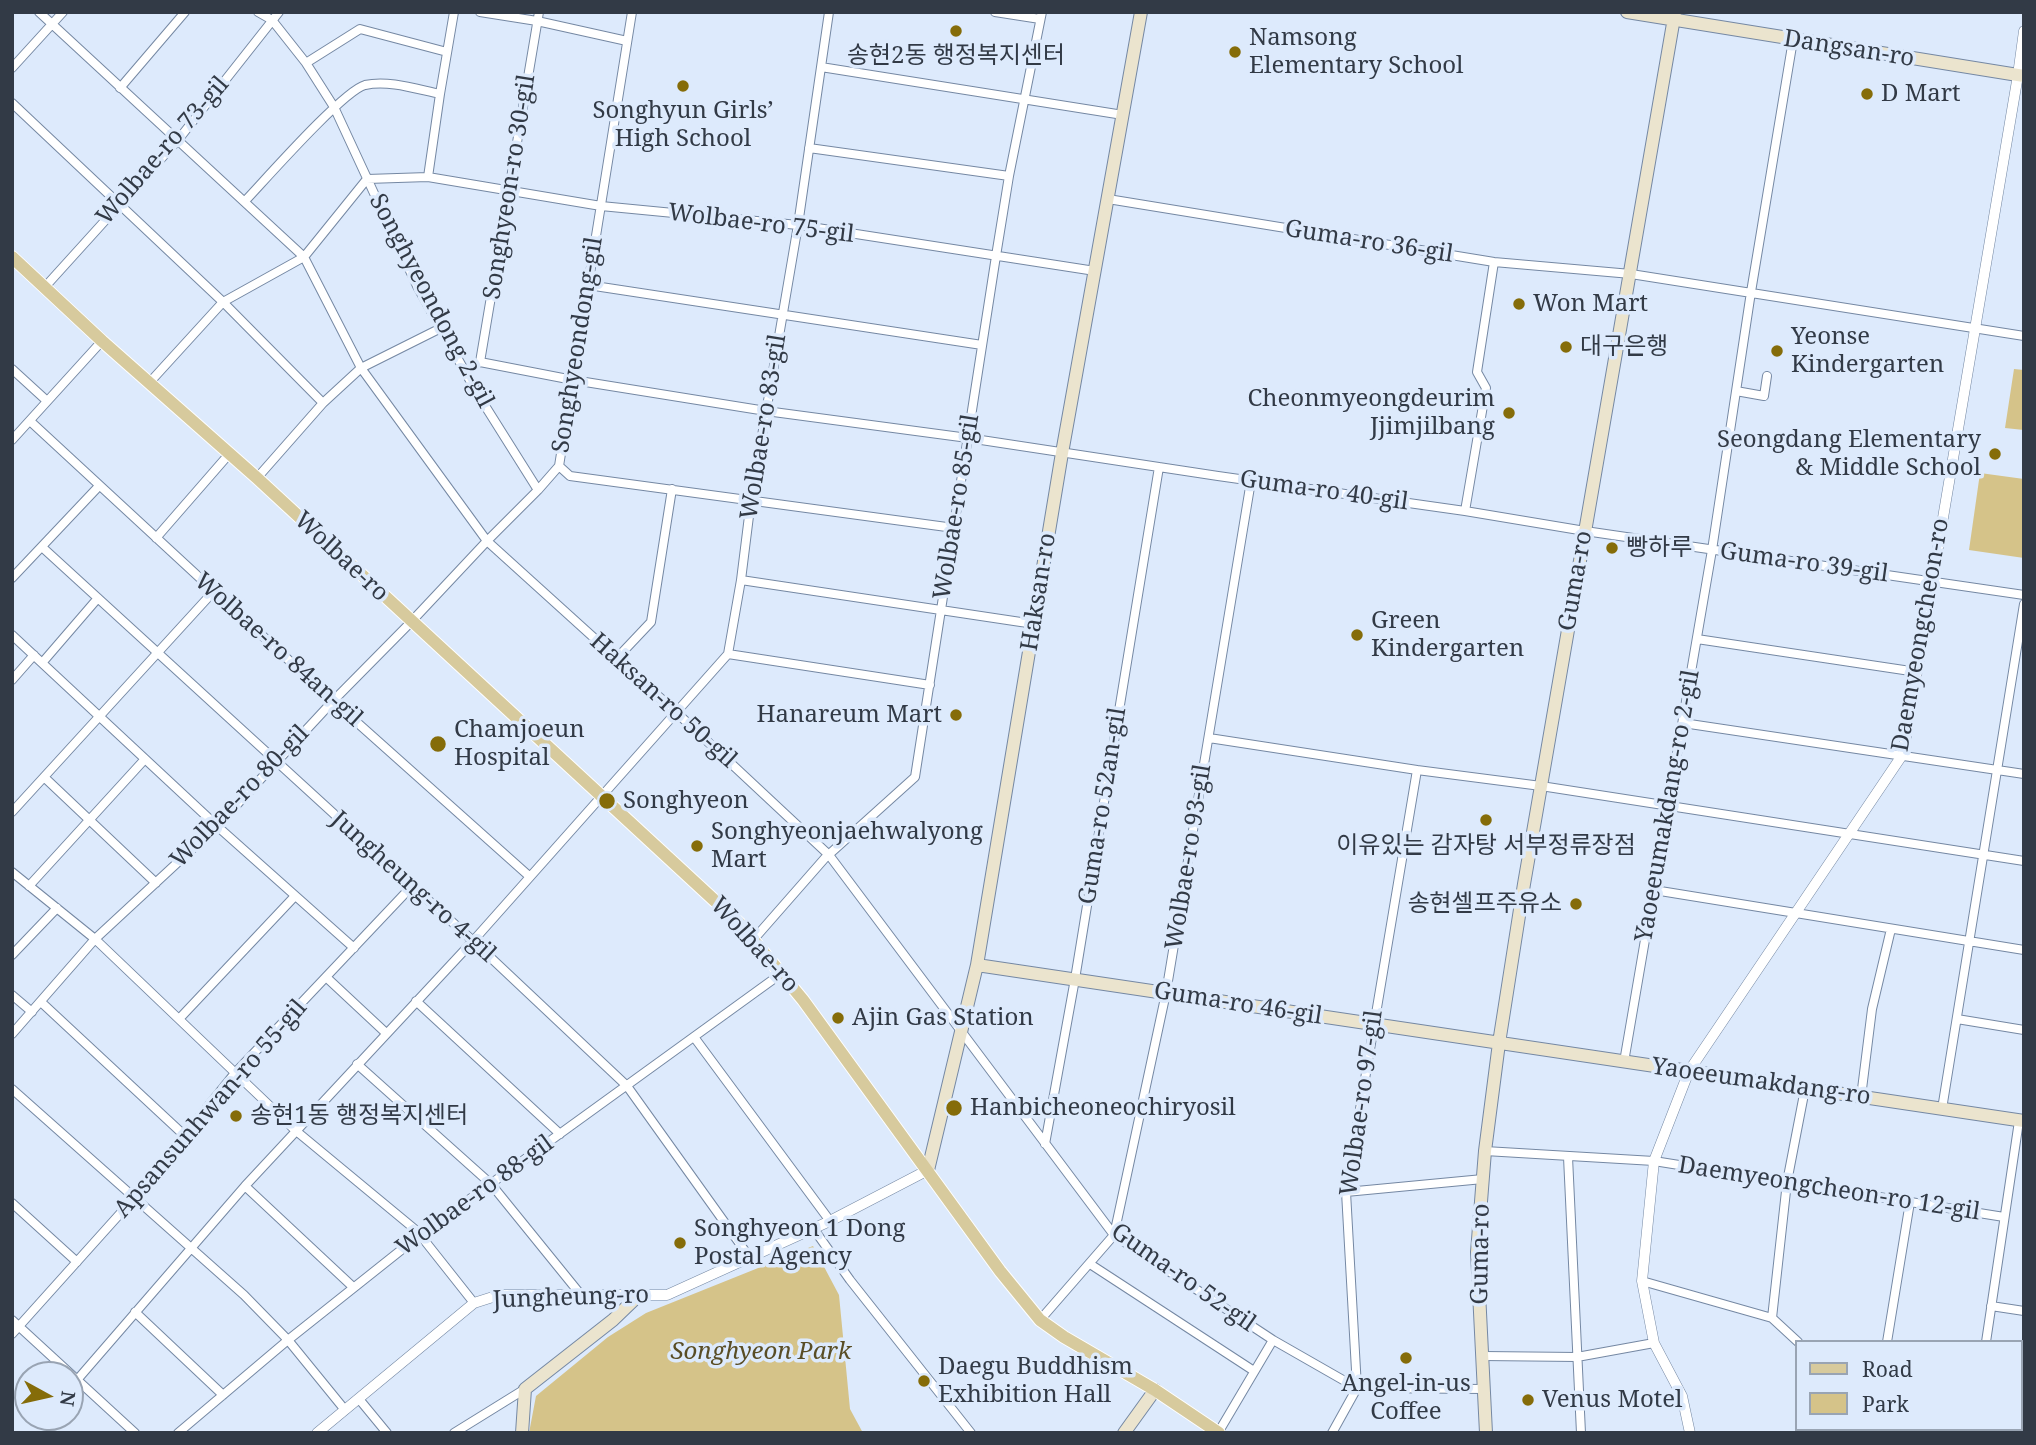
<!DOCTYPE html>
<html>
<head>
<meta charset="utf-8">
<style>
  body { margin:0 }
  #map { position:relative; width:2036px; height:1445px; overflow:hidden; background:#ddeafc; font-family:"Noto Serif",serif }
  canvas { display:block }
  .frame { position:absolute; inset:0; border:14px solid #323a46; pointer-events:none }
  .legend { position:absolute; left:1795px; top:1340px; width:228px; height:91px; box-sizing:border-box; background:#ddeafc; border:2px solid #99a4b3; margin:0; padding:9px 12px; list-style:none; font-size:21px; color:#323a46 }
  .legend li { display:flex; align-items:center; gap:14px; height:35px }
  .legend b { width:35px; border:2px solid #99a4b3 }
  .north { position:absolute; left:14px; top:1361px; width:70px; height:70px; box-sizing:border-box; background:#ddeafc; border:2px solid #99a4b3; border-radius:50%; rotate:98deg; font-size:19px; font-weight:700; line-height:28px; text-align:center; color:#323a46 }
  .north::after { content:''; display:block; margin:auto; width:24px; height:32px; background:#856c09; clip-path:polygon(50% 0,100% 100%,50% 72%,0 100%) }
</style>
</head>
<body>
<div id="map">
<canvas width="2036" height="1445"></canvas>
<div class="frame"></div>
<ul class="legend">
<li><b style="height:9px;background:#d7ca9d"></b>Road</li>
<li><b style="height:19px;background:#d5c389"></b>Park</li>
</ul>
<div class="north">N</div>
</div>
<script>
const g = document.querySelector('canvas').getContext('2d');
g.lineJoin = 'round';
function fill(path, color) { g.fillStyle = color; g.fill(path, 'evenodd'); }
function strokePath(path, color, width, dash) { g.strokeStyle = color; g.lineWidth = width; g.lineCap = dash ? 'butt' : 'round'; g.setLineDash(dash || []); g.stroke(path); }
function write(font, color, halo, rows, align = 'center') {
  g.font = font + ' "Noto Serif","Noto Sans KR",serif'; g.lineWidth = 7; g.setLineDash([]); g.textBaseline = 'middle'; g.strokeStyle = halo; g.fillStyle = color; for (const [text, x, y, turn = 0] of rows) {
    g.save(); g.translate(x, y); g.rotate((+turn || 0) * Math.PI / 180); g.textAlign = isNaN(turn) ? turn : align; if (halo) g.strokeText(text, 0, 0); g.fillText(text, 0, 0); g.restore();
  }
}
const green = new Path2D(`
  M2014 369 2024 370V430L2005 428Z
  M1980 473 2024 479V558L1969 550Z
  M813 1246 839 1295 850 1409 863 1433H529L536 1396 608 1337 646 1313Z`);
const minor = new Path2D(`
  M39 12 304 257 361 368 487 541 677 713 829 855 1114 1235 1273 1340 1357 1388 1484 1389
  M258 12 272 20 306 63 334 107 417 286 477 393 538 490
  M480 12 537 21 627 41
  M995 12 1040 19
  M306 63 360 29 447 52
  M821 67 1123 115
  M12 68 63 12
  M120 88 185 12
  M12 103 223 302 323 403
  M809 148 1009 176
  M428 177 440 94 454 12
  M1108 199 1494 262 1631 274 2024 336
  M245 201C265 180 343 91 365 85 389 80 416 89 440 94
  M588 285 982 345
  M44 288 178 140 279 12
  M480 362 539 12
  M12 369 47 401
  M466 370 480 362 573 380 766 411 968 438 1218 476 1465 511 1585 531 2024 595
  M150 382 223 302 304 257 367 179 428 177 601 206 798 225 1095 271
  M1736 391 1764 396 1767 376
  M30 421 333 701 529 876
  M12 440 102 341
  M559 466 570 476 954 528
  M257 478 323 403 361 368 441 328
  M1465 511 1486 388 1477 372 1494 262
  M156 538 230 453
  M42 547 473 941 627 1086 750 1258
  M12 578 99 486
  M741 580 1034 624
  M12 635 217 826 354 948
  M1697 639 1917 672
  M728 654 930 685
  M616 659 651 622 672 489
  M42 663 98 598
  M12 680 34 655
  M1683 723 2024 774
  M1209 738 1417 770 1541 786 2024 861
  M44 777 156 883
  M12 812 214 591
  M12 872 95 939 295 1130 417 1231 474 1303
  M29 886 145 759
  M1654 890 2024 950
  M754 939 825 858 915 777 996 256 1009 176 1042 12
  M12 955 57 908
  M326 977 386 1033
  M12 995 32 1012
  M416 1001 560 1134
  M41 1002 185 1136
  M179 1019 295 896
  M1957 1019 2024 1030
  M12 1034 95 939 217 826 333 701 411 622 487 541 538 490 559 466 632 12
  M694 1037 830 1221
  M1624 1062 1712 550 1751 292 1793 40
  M357 1064 491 1184 581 1295
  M12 1089 244 1295 288 1340 345 1410
  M1861 1097 1872 1009 1891 929
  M1942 1109 2024 604
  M1045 1144 1075 979 1159 467
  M1485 1151 1654 1161 2004 1217
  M1568 1157 1581 1433
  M245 1186 353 1287
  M1346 1192 1483 1179
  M12 1203 77 1262
  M813 1228 850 1280 971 1433
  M1090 1264 1254 1371
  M1642 1281 1772 1318 1798 1342
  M1991 1306 2024 1311
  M135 1312 223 1395
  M1772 1318 1787 1182 1805 1089
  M12 1320 135 1433
  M1040 1320 1114 1235 1166 993 1251 481
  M12 1334 135 1197 235 1073 412 886
  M1887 1342 1910 1202
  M1986 1342 2019 1121
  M1483 1356 1577 1357 1654 1343
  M77 1380 245 1186 473 941 728 654 741 580 751 500 798 225 829 12
  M359 1399 387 1433
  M2020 1403H2024
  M178 1433 288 1340 420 1235 782 973
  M454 1433 525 1389
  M1218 1433 1273 1340
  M1332 1433 1357 1388 1346 1192 1417 770
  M1869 1433 1870 1429
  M1973 1433V1429`);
const tertiary = new Path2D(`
  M317 1433 474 1303 499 1295H667L830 1221 928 1170
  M1690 1433 1682 1396 1654 1343 1642 1281 1654 1161 1689 1071 1903 754 2018 75 2024 31`);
const secondary = new Path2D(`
  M1627 12 2024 76
  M977 965 2024 1121
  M928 1170 977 965 1062 453 1141 12
  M522 1433 525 1389 613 1320 639 1295
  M1124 1433 1155 1390
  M1486 1433 1477 1252 1485 1151 1499 1043 1524 884 1675 12`);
const primary = new Path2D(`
  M12 257 102 341 257 478 740 924 803 1000 1000 1271 1040 1320 1064 1337 1155 1390 1219 1433`);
const markers = [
  [956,31,7,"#856c09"],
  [1235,52,7,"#856c09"],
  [683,86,7,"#856c09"],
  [1867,94,7,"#856c09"],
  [1519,304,7,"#856c09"],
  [1566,347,7,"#856c09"],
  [1777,351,7,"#856c09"],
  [1509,413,7,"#856c09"],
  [1995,454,7,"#856c09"],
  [1612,548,7,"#856c09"],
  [1357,635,7,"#856c09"],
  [956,715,7,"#856c09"],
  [438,744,9,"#856c09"],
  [607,801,9,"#856c09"],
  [1486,820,7,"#856c09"],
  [697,846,7,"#856c09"],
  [1576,904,7,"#856c09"],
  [838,1018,7,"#856c09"],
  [954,1108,9,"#856c09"],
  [236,1116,7,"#856c09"],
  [680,1243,7,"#856c09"],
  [1406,1358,7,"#856c09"],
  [924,1381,7,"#856c09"],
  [1528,1400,7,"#856c09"]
];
const poiNames = [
  ["Namsong",1249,38],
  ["Elementary School",1249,66],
  ["송현2동 행정복지센터",956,56,"center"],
  ["D Mart",1881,94],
  ["Songhyun Girls’",683,111,"center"],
  ["High School",683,139,"center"],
  ["Won Mart",1533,304],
  ["Yeonse",1791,337],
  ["Kindergarten",1791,365],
  ["대구은행",1580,347],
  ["Cheonmyeongdeurim",1495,399,"right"],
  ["Jjimjilbang",1495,427,"right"],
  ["Seongdang Elementary",1981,440,"right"],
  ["& Middle School",1981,468,"right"],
  ["빵하루",1626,548],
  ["Green",1371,621],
  ["Kindergarten",1371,649],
  ["Hanareum Mart",942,715,"right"],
  ["Chamjoeun",454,730],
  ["Hospital",454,758],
  ["Songhyeon",623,801],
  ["Songhyeonjaehwalyong",711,832],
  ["Mart",711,860],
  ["이유있는 감자탕 서부정류장점",1486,846,"center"],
  ["송현셀프주유소",1562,904,"right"],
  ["Ajin Gas Station",852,1018],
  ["Hanbicheoneochiryosil",970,1108],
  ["송현1동 행정복지센터",250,1116],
  ["Songhyeon 1 Dong",694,1229],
  ["Postal Agency",694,1257],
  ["Daegu Buddhism",938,1367],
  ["Exhibition Hall",938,1395],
  ["Angel-in-us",1406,1384,"center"],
  ["Coffee",1406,1412,"center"],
  ["Venus Motel",1542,1400]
];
const streetNames = [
  ["Dangsan-ro",1849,49,9],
  ["Wolbae-ro 73-gil",163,151,-49],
  ["Songhyeon-ro 30-gil",510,187,-81],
  ["Wolbae-ro 75-gil",761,224,7],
  ["Guma-ro 36-gil",1369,242,9],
  ["Songhyeondong 2-gil",431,301,62],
  ["Songhyeondong-gil",578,345,-81],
  ["Wolbae-ro 83-gil",764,427,-81],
  ["Guma-ro 40-gil",1324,491,8],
  ["Wolbae-ro 85-gil",957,507,-81],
  ["Wolbae-ro",341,557,43],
  ["Guma-ro 39-gil",1804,563,8],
  ["Guma-ro",1576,581,-80],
  ["Haksan-ro",1039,592,-81],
  ["Daemyeongcheon-ro",1921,635,-80],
  ["Wolbae-ro 84an-gil",278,650,42],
  ["Haksan-ro 50-gil",663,701,42],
  ["Wolbae-ro 80-gil",240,797,-46],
  ["Guma-ro 52an-gil",1103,806,-81],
  ["Yaoeeumakdang-ro 2-gil",1668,806,-80],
  ["Wolbae-ro 93-gil",1189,857,-81],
  ["Jungheung-ro 4-gil",413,887,42],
  ["Wolbae-ro",754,945,48],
  ["Guma-ro 46-gil",1238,1004,9],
  ["Yaoeeumakdang-ro",1761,1082,8],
  ["Wolbae-ro 97-gil",1362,1103,-82],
  ["Apsansunhwan-ro 55-gil",211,1109,-49],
  ["Daemyeongcheon-ro 12-gil",1829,1189,9],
  ["Wolbae-ro 88-gil",475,1196,-36],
  ["Guma-ro",1481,1254,-89],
  ["Guma-ro 52-gil",1183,1278,35],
  ["Jungheung-ro",571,1298,-2]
];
const parkNames = [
  ["Songhyeon Park",761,1352]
];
fill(green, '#d5c389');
strokePath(minor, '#7588a3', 10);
strokePath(tertiary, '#7588a3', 11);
strokePath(secondary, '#7588a3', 14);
strokePath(primary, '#fff', 14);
strokePath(minor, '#fff', 8);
strokePath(tertiary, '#fff', 10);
strokePath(secondary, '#ebe4ce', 12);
strokePath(primary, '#d7ca9d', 12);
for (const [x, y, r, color] of markers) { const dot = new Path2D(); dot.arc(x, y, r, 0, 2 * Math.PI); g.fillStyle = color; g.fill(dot); strokePath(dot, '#ddeafc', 2.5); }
write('24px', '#323a46', '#ddeafc', poiNames, 'left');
write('24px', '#323a46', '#ddeafc', streetNames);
write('italic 24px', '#594d25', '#ddeafc', parkNames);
</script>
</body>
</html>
